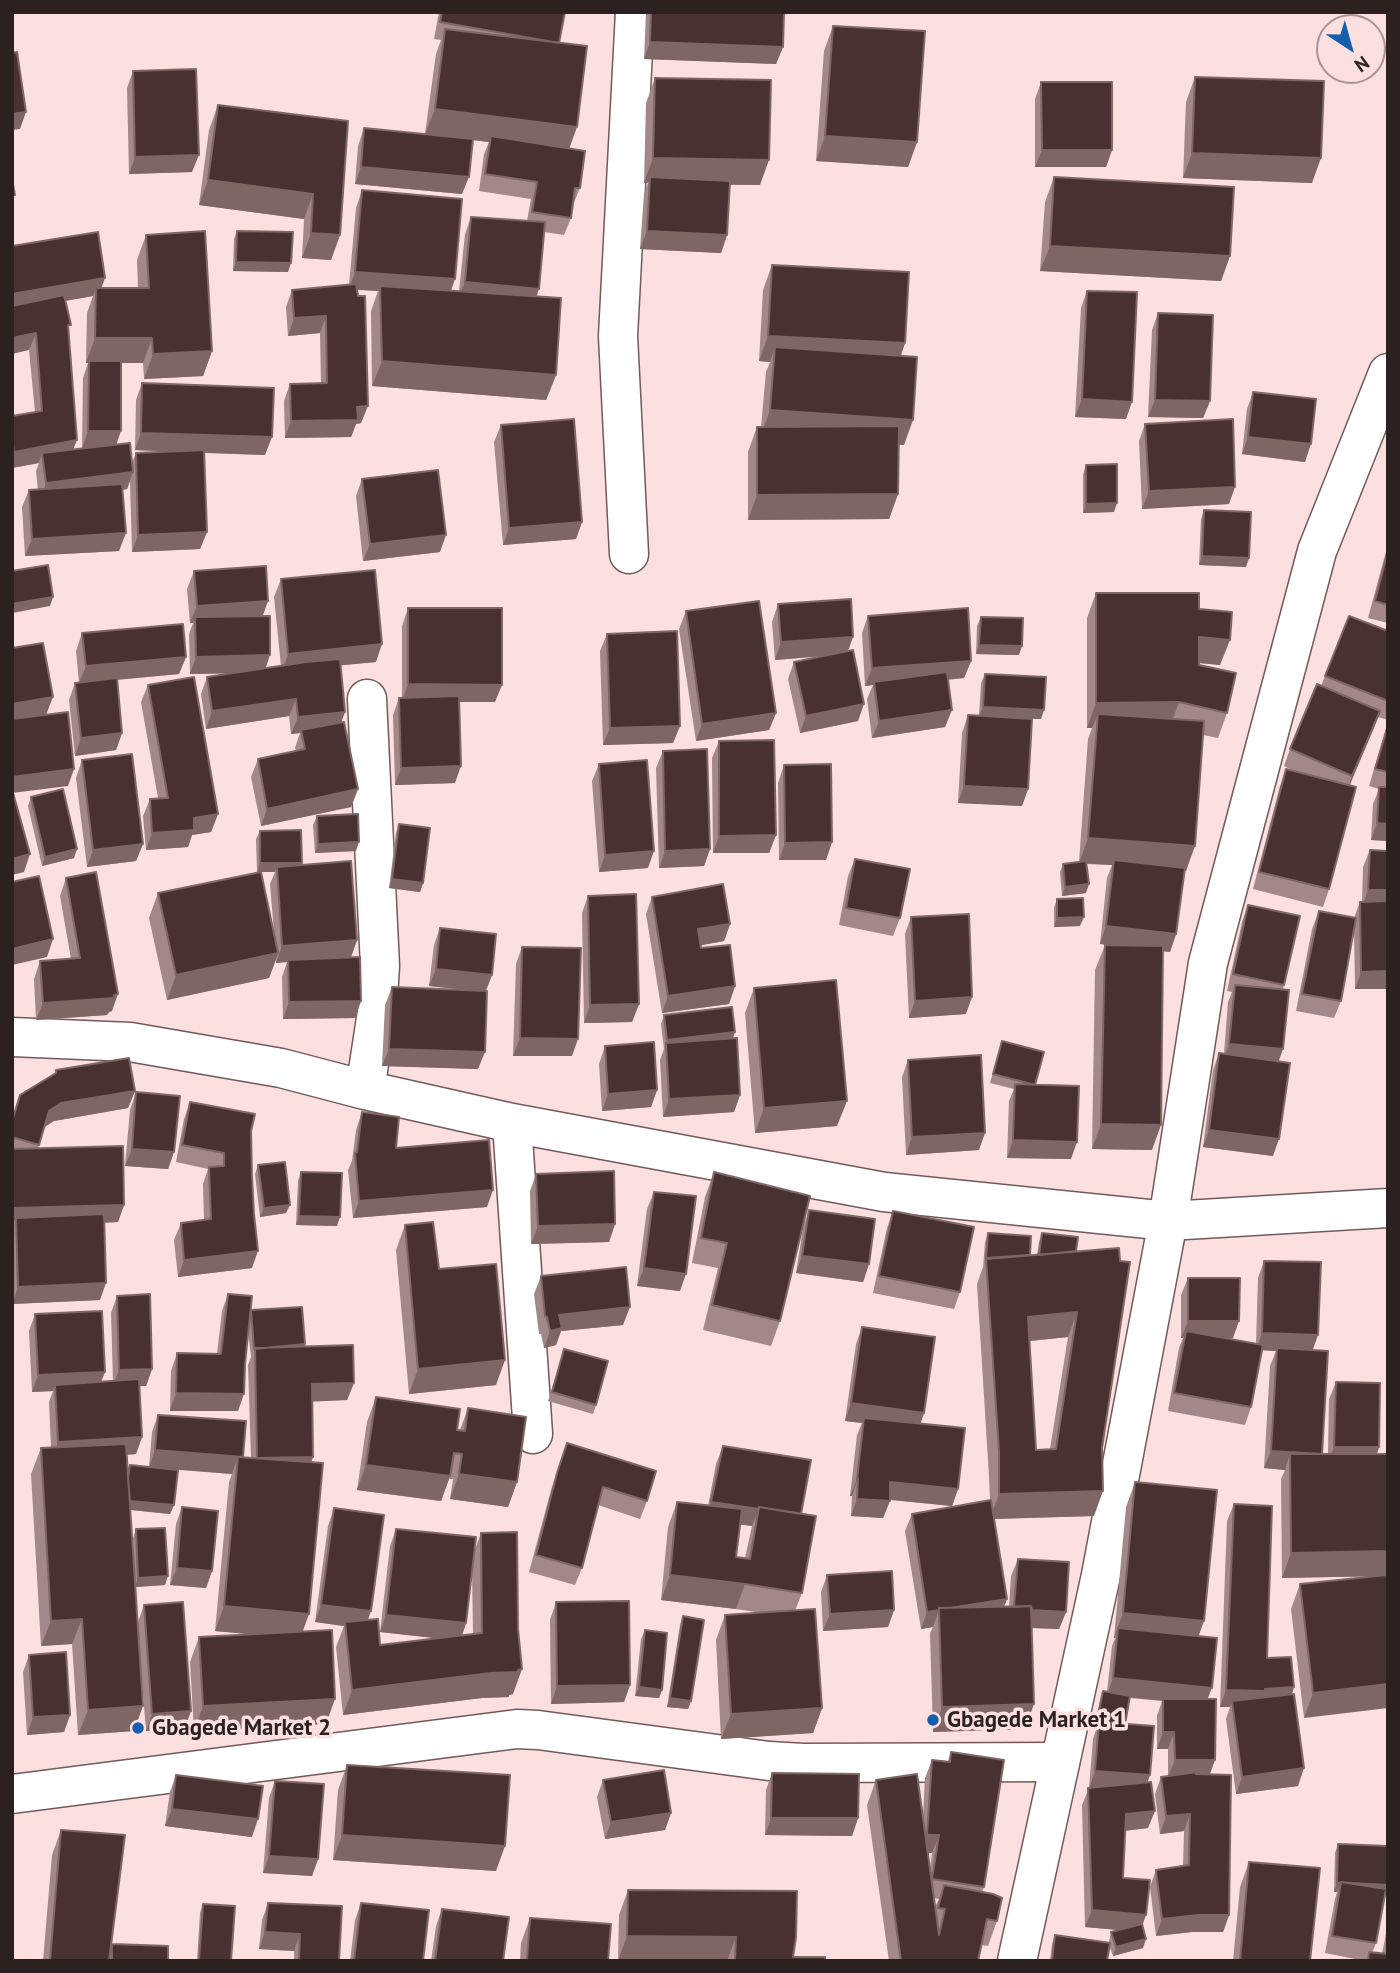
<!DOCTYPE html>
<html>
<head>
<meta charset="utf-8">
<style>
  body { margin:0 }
  #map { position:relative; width:1400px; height:1973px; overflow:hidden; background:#fcdfdf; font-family:"PT Sans",sans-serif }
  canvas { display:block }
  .frame { position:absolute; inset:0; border:14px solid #2b2121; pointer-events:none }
  .north { position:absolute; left:1316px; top:14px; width:70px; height:70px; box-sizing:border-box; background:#fcdfdf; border:2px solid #a89393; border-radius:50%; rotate:144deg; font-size:19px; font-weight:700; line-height:28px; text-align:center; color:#2b2121 }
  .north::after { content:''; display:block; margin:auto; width:24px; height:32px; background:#155dad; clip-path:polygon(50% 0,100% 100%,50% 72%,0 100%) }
</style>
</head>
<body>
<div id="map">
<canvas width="1400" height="1973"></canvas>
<div class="frame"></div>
<div class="north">N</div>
</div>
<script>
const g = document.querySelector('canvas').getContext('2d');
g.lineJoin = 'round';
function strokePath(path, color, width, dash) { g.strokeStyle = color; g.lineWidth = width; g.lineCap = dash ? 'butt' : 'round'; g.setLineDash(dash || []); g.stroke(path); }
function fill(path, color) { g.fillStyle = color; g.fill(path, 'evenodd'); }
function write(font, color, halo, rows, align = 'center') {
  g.font = font + ' "PT Sans",sans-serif'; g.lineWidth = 7; g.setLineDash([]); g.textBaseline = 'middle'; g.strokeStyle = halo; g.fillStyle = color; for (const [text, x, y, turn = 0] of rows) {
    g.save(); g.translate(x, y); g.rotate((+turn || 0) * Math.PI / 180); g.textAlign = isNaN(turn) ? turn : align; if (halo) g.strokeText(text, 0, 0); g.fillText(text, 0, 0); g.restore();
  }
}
const minor = new Path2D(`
  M629 554 618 336 635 12
  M12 1037 130 1042 281 1068 365 1090 512 1123 884 1192 1168 1221 1388 1208
  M365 1090 377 1012 380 966 367 699
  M512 1123 533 1434
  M12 1794 517 1729 538 1730 769 1761 803 1763 1060 1762`);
const major = new Path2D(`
  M1017 1961 1101 1575 1168 1221 1208 963 1317 551 1388 373`);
const wall = new Path2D(`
  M439 12H565L559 43 569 149 580 188 573 205 571 218 564 235 544 232 537 296 556 375 546 400 372 386 371 311 378 291 357 290 361 423 356 424 351 437 285 438 284 401 290 384 321 383 320 333 288 336 286 307 292 290 349 285 356 208 362 190 451 291H459L465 234 471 217 527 221 531 199 479 191 484 154 489 142 472 140 462 194 355 184 358 146 364 128 425 134 436 54 441 40 434 39Z
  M646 12H784L783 47 776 64 644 59Z
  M833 26 917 142 908 167 816 161 824 51Z
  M133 71 192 172 129 174 127 88Z
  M1195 77 1312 183 1183 178 1186 102Z
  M655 78 760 185H730L727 235 721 253 640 249 644 194 648 183H644L646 103Z
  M1041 82 1112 150 1106 167H1035V99Z
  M218 105 348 121 340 235 331 260 302 258 304 219 199 205 209 130Z
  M1054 177 1230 256 1221 281 1040 271 1045 202Z
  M237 231 288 272 233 271 234 239Z
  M146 235 212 351 203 376 144 379 143 363H121L117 444 132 463 136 453 174 452 135 450 136 400 142 383 265 455 204 453 207 532 200 549 132 552 130 481 127 489 123 490 119 551 25 556 22 507 29 490H38L36 471 39 463 12 468V416L35 412 29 350 12 246 102 288H138L137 260ZM93 296 87 313 86 363H88L83 378 82 448 73 450 69 331 65 301Z
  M772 265 905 343 901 356 904 445H899L898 494 889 519 748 520V452L757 427H761L766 372 770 362 759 361 763 290Z
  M1087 291 1126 419 1075 417 1081 308Z
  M1158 313 1210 401 1203 418 1148 417 1152 330Z
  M1253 392 1305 462 1242 454 1247 409Z
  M1145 424 1229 504 1142 509 1139 441Z
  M501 425 582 522 576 539 503 545 494 442Z
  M1086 465 1114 512 1083 513V474Z
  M362 479 440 552 363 561 356 496Z
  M1204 510 1246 567 1199 565 1201 519Z
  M1388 544V623L1368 618Z
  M194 571 263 616 266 668 281 666 274 597 281 579 376 662 341 665V722L358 789 351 807 261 826 251 777 258 759 296 751 295 748 300 733 291 734 289 716 206 729 201 694 207 677 232 673 190 674 189 634 193 623H190L187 589Z
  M1096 593 1199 609 1220 665 1199 663V665L1227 713 1218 738 1203 735 1186 871H1184L1176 934 1170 952 1163 951 1152 1150 1092 1149 1095 970 1105 945H1113L1100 944 1107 878 1112 865 1086 864V893L1062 896 1060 872 1063 864 1079 862 1088 739 1092 728H1087V618Z
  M778 604 848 651 858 721 800 733 788 679 794 662 825 656 775 660 772 622Z
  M408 608 495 702H459L455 783 395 785 393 715 399 698H402V626Z
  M686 611 776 713 769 730 696 741 679 629Z
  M868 616 971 661 964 678 948 680 945 727 872 738 867 699 873 685 865 686 862 633Z
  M1349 616 1388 631V720L1378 717 1350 785 1329 889 1323 907 1253 889 1280 786 1286 769 1294 771 1284 766 1290 749 1321 686Z
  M981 617 1019 655 976 654 977 626Z
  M82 633 186 657 179 674 117 680 122 733 116 750 75 756 69 700 75 683 79 682 76 651Z
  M607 634 680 726 673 743 603 745 600 651Z
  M985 674 1041 719H1032L1028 789 1022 806 958 803 962 733 968 715 979 716 981 683Z
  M148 685 218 814 211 832 192 835 188 847 146 850 143 816 150 799 158 798 141 702Z
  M1388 722V841L1371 840 1373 804 1379 789 1369 786Z
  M719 741 776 835 769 853H713L712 758Z
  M663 751 710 849 704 866 659 868 656 768Z
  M82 760 143 844 136 861 87 867 76 778Z
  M599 764 648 868 599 872 592 781Z
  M784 765 832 842 826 860H779L778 783Z
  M31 797 74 858 42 866 28 806Z
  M317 816 356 851 315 853 313 825Z
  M399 824 423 883 420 892 389 888 396 833Z
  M260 831 302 863 301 865 357 940 351 957 361 1001 355 1018 283 1019 282 977 287 962 276 963V960L269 978 167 1000 149 918 158 893 260 872H257L256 839ZM261 872H275L270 884 274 932Z
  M1370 850 1388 851V989H1355L1354 929 1341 1001 1334 1018 1296 1011 1312 929 1319 911 1354 918 1360 902H1362L1363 867Z
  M855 859 900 918 893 936 839 925 848 876Z
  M66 878 112 1011 109 1012 107 1015 36 1020 34 979 40 961 71 959 60 896Z
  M588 896 639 1004 632 1022 584 1023 582 913Z
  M652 897 730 924 724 941 701 945V948L735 986 729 1004 662 1013 646 914Z
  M1057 899 1080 926 1054 927V908Z
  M1248 905 1284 985 1283 989 1273 1156 1203 1147 1213 1070 1219 1053H1224L1228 1002 1232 992 1227 991 1242 922Z
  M911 917 966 1014 909 1018 905 934Z
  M440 928 492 975 486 991 478 1069 382 1066 385 1005 392 987 466 990 429 986 434 945Z
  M522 947 572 1056H513L516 964Z
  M754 988 837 1126 755 1133 745 1013Z
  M664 1015 732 1038 740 1095 734 1112 663 1117 660 1060 664 1049 661 1024Z
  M1002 1041 1035 1084 1071 1159 1007 1158 1009 1101 1014 1089 990 1083Z
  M605 1046 657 1090 651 1107 602 1111 599 1064Z
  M908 1060 979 1150 906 1155 902 1077Z
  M56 1070 135 1091 128 1108 54 1121 44 1127 38 1148 124 1205 118 1222 104 1223 100 1300 12 1304V1227L13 1225H12V1117L20 1095 54 1074Z
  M136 1092 174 1152 168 1169 125 1166 130 1110Z
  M190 1102 251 1131 252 1268 178 1277 174 1240 181 1223 204 1220 203 1184 208 1169 176 1162 184 1119Z
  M362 1112 396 1148 487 1207 353 1218 348 1170 352 1161 356 1130Z
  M258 1165 286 1213 260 1217 255 1174Z
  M301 1172 337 1226 296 1225 298 1181Z
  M714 1172 780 1321 771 1346 703 1330 718 1268 692 1263 705 1197Z
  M536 1174 615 1224 609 1242 531 1244 530 1191Z
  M654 1192 680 1291 637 1286 647 1209Z
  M809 1210 869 1264 863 1282 796 1273 803 1228Z
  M893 1211 960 1292 954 1309 873 1293 887 1228Z
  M405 1225 439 1269 496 1385 409 1394 396 1250Z
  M988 1233 1030 1255H1037L1039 1242 1042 1233 1076 1251 1102 1448 1094 1516 994 1519 1007 1599 1004 1607H1009L1011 1576 1018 1559 1066 1612 1059 1629 1032 1628 1025 1729 933 1732 930 1633 933 1627 921 1629 905 1531 912 1514 990 1500 989 1476 977 1284 983 1267 985 1242ZM1068 1337 1050 1449 1036 1450 1030 1341Z
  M1264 1261 1313 1350 1322 1454H1328L1329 1399 1336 1382 1379 1447 1377 1454H1388V1576L1304 1718 1291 1609 1300 1584 1370 1576 1282 1578 1281 1479 1285 1470 1264 1468 1270 1366 1276 1351 1262 1350 1251 1407 1245 1425 1168 1411 1179 1348 1183 1338H1181V1295L1188 1278 1233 1338H1226L1256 1344 1258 1278Z
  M541 1276 623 1325 561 1331 556 1345 544 1348 541 1334H539L534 1294Z
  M228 1294 250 1311 305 1344 304 1347 354 1383 347 1400 312 1401 313 1457 311 1462 303 1632 326 1724 194 1731 190 1662 199 1637 250 1634 215 1631 229 1482 232 1474 166 1469 174 1505 170 1514 130 1510 134 1566 133 1538 136 1529 165 1585 136 1587 138 1622 144 1605 185 1728 146 1731 138 1631 134 1731 78 1735 72 1644 41 1646 31 1474 41 1448H51L49 1402 53 1391 32 1392 29 1331 35 1314 105 1372 101 1382 113 1381 111 1313 117 1296 152 1369 146 1386H139L142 1437 136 1454 127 1455 128 1470 130 1465 149 1467 152 1432 158 1415 243 1457 251 1458 248 1365 251 1357 248 1330 238 1411H170L171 1371 177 1353 217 1354 222 1311Z
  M862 1327 924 1413 920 1424 958 1489 952 1506 890 1500 883 1518 851 1516 852 1496H850L857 1435 862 1423 845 1421 856 1344Z
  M564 1349 596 1405 593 1414 548 1401Z
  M376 1397 460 1430 468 1408 517 1482 508 1507 450 1499 453 1479H449L441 1501 357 1490 367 1422Z
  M567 1443 647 1501 640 1519 598 1505 582 1568 575 1585 529 1572 551 1490Z
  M723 1446 801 1514 802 1593 795 1611 822 1708 813 1733 721 1739 716 1640 725 1615 762 1613 736 1609 661 1600 668 1527 677 1502 708 1506 716 1464ZM740 1524 752 1526 745 1558 736 1557Z
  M1135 1482 1199 1636 1207 1699 1210 1775 1229 1915 1223 1932H1192L1156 1936 1150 1887 1156 1870 1183 1866 1184 1831 1160 1834 1155 1794 1161 1777 1168 1776V1749H1157V1716L1162 1701 1130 1698 1125 1724 1150 1775 1147 1782 1148 1828 1125 1831 1123 1878 1142 1925 1143 1948 1113 1956 1109 1945 1107 1961H1050L1052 1944 1055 1935 1109 1942 1111 1932 1120 1930 1085 1927 1082 1805 1089 1788 1093 1739 1096 1730H1094L1100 1700 1103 1691 1107 1692 1112 1646 1115 1638H1114L1126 1507Z
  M1234 1504 1267 1658 1294 1687 1292 1694 1298 1786 1236 1794 1226 1719 1230 1707H1220L1227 1521Z
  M182 1507 212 1571 206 1588 170 1585 176 1524Z
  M334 1508 368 1620 380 1645 438 1638 380 1632 390 1546 396 1529 474 1552 481 1533 513 1694 509 1695V1697L482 1698 343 1715 336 1647 344 1626 315 1622 328 1526ZM472 1570 473 1634 462 1636 466 1623Z
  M827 1575 894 1610 888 1627 823 1631 821 1592Z
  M556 1602 630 1685 624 1702 551 1704 550 1620Z
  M683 1616 691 1701 688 1709 667 1707 680 1625Z
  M645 1630 662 1690 659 1698 635 1696 641 1639Z
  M29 1655 70 1715 64 1732 27 1735 23 1672Z
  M951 1752 984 1887 982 1892 997 1921 988 1946 981 1945 978 1961H889L867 1805 876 1780 923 1816 925 1778 932 1760 948 1761ZM928 1853H932L930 1868ZM934 1898 939 1899 935 1907Z
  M347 1765 496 1871 333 1860 338 1790Z
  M772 1773 858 1818 852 1836 765 1835 766 1790Z
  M176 1775 252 1837 165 1826 170 1792Z
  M603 1780 671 1813 665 1830 605 1839 597 1797Z
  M275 1781 318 1859 312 1876 263 1873 269 1798Z
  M61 1830 110 1951 112 1944 168 1961H43L52 1855Z
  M1338 1844 1387 1894H1385L1376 1943 1372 1953 1382 1954 1388 1923V1961H1365L1325 1953 1335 1899 1337 1892H1334L1335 1853Z
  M1249 1862 1310 1961H1233L1240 1887Z
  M628 1890 793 1957 825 1961H618L619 1915Z
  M268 1903 339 1961H294V1951L259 1949 262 1920Z
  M361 1903 423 1961H350L355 1920Z
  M203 1904 231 1961H197L200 1913Z
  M442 1909 503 1961H431L436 1926Z
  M530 1918 608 1961H520L521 1943Z`);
const shadedWall = new Path2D(`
  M650 42 783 47 776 64 644 59Z
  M435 109 577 127 568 152 491 136 489 142 425 134Z
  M26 112 20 129 12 130V114Z
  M825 136 917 142 908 167 816 161Z
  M1042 150H1112L1106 167H1035Z
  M1192 153 1321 158 1312 183 1183 178Z
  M199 155 192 172 129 174 135 157Z
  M653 158 769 160 760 185 650 183V177L648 183H644Z
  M361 167 469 177 462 194 355 184Z
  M208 180 313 194 304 219 199 205Z
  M647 231 727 235 721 253 640 249Z
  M311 233 340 235 331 260 302 258Z
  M1050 246 1230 256 1221 281 1040 271Z
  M236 262 291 263 288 272 233 271Z
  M355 272 455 279 449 297 380 286 378 291 349 289Z
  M105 278 99 295 96 288 93 296 12 310V294Z
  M465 282 539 289 533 306 458 300Z
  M326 316 320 333 288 336 294 318Z
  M36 333 29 350 12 354V338Z
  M768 336 905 343 896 368 775 347 770 362 759 361Z
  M95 338H152L143 363H86Z
  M212 351 203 376 144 379 153 354Z
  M382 361 556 375 546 400 372 386Z
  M1082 399 1132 402 1126 419 1075 417Z
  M1155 400 1210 401 1203 418 1148 417Z
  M368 406 361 423 356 424 351 437 285 438 291 421 357 407Z
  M770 410 913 420 904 445 761 435Z
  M88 431H121L115 448 82 449Z
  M141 433 272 437 265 455 135 450Z
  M1248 437 1311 444 1305 462 1242 454Z
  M77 440 70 457 42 453 39 463 12 468V458L14 452Z
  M133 472 127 489 40 500 46 483Z
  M1235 487 1229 504 1142 509 1149 491Z
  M898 494 889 519 748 520 757 495Z
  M1117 503 1114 512 1083 513 1086 504Z
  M582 522 576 539 503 545 509 528Z
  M207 532 200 549 132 552 138 535Z
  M126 533 119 551 25 556 32 539Z
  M446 535 440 552 363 561 370 544Z
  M1202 556 1249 558 1246 567 1199 565Z
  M53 597 50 606 12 613V604Z
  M268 601 262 618 195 617 193 623H190L197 606Z
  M853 637 847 654 775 660 781 642Z
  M1199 637 1230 640 1220 665 1190 662Z
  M382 644 376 662 282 671 288 654Z
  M979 645 1022 646 1019 655 976 654Z
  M270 655 264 673 190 674 196 657Z
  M186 657 179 674 79 683 86 666Z
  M971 661 964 678 874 685V682L873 685 865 686 872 668Z
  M408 684 502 685 495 702H402Z
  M53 697 46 715 12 720V704Z
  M296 699 289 716 206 729 212 711Z
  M1179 702 1170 727 1098 714 1092 728H1087L1096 703Z
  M864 704 858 721 800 733 806 716Z
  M983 707 1044 710 1041 719 979 716Z
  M952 710 945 727 872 738 879 721Z
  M1380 711 1374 728 1346 793 1352 776Z
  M345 712 339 729 301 730 300 733 291 734 298 717Z
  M776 713 769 730 696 741 702 724Z
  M680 726 673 743 603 745 610 728Z
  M122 733 116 750 75 756 81 738Z
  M461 766 455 783 395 785 401 768Z
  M74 769 68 786 12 793V777Z
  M964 786 1028 789 1022 806 958 803Z
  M358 789 351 807 261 826 267 809Z
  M218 814 211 832 192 835 188 847 146 850 152 833 194 818Z
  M1377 823 1388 824V841L1371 840Z
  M776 835 769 853H713L719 836Z
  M1088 838 1195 846 1186 871 1113 865 1114 860 1112 865 1079 863Z
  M359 842 356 851 315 853 318 844Z
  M832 842 826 860H779L785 843Z
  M143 844 136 861 87 867 93 850Z
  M77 849 74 858 42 866 45 857Z
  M710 849 704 866 659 868 665 851Z
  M654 851 648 868 599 872 605 855Z
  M30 854 24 872 12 875V859Z
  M260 863H302L299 872 277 867 275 872H257Z
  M392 879 423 883 420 892 389 888Z
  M1089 884 1086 893 1062 896 1065 887Z
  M1368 890H1388V908L1362 907Z
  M1084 917 1080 926 1054 927 1057 918Z
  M730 924 724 941 692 947 698 929Z
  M1106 926 1176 934 1170 952 1100 944Z
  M53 939 47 957 12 965V949Z
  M357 940 351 957 288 960 287 962 276 963 282 946Z
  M278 953 269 978 167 1000 176 975Z
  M436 969 492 975 485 992 429 986Z
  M1388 971V989H1355L1361 972Z
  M735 986 729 1004 662 1013 668 996Z
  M118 994 112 1011 109 1012 107 1015 36 1020 43 1003 114 995Z
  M972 997 966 1014 909 1018 915 1001Z
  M361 1001 355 1018 283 1019 289 1002Z
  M639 1004 632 1022 584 1023 590 1005Z
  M735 1032 732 1041 666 1044 667 1040Z
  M520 1038 578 1039 572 1056H513Z
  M1229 1044 1283 1049 1277 1066 1223 1061Z
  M389 1049 485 1052 478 1069 382 1066Z
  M657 1090 651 1107 602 1111 608 1094Z
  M135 1091 128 1108 54 1121 43 1128 49 1111 61 1103Z
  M740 1095 734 1112 663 1117 669 1099Z
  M847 1101 837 1126 755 1133 764 1108Z
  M1101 1124 1161 1125 1152 1150 1092 1149Z
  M1209 1130 1279 1139 1273 1156 1203 1147Z
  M985 1133 979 1150 906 1155 912 1137Z
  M1013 1140 1077 1142 1071 1159 1007 1158Z
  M132 1149 174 1152 168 1169 125 1166Z
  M493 1190 487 1207 353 1218 359 1201Z
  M124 1205 118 1222 16 1225V1218L12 1225 13 1208Z
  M290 1205 286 1213 260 1217 264 1208Z
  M299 1216 340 1217 337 1226 296 1225Z
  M615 1224 609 1242 531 1244 538 1226Z
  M258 1251 252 1268 178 1277 184 1260Z
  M802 1256 869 1264 863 1282 796 1273Z
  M644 1268 686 1274 680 1291 637 1286Z
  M106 1283 100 1300 12 1304 18 1287Z
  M630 1307 623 1325 561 1331 556 1345 544 1348 550 1331 559 1315Z
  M1077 1312 1068 1337 1019 1342 1028 1317Z
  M1188 1321H1239L1233 1338H1184L1186 1331 1183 1338H1181Z
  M1262 1333 1318 1335 1312 1352 1277 1348 1276 1351 1256 1350Z
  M305 1344 302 1353 255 1348Z
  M505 1360 496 1385 409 1394 418 1369Z
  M152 1369 146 1386 113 1387 119 1370Z
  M105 1372 98 1389 55 1385 53 1391 32 1392 38 1375Z
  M354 1383 347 1400 305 1402 312 1384Z
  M176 1393 244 1394 238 1411H170Z
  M851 1403 924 1413 918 1431 864 1418 862 1423 845 1421Z
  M142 1437 136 1454 52 1460 58 1442Z
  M1334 1447H1379L1373 1464H1328Z
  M155 1450 238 1457 232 1474 149 1467Z
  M1271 1451 1322 1454H1290L1285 1470 1264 1468Z
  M313 1457 307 1474 257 1459Z
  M366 1465 450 1476 441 1501 357 1490Z
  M459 1474 517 1482 508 1507 450 1499Z
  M858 1478 852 1496H850L857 1479Z
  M890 1482 958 1489 952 1506 884 1499Z
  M1103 1491 1094 1516 990 1519 999 1494Z
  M857 1499 890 1501 883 1518 851 1516Z
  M126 1500 174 1505 170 1514 123 1509Z
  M711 1502 759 1509 752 1526 705 1520Z
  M1388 1551V1576L1282 1578 1291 1553Z
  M177 1568 212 1571 206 1588 170 1585Z
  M670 1575 745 1584 736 1609 661 1600Z
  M168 1576 165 1585 135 1587 138 1578Z
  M1007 1599 1000 1616 939 1610Z
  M321 1605 371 1611 365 1629 345 1622 344 1626 315 1622Z
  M224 1606 309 1614 300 1639 215 1631Z
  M1014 1609 1066 1612 1059 1629 1008 1627Z
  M894 1610 888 1627 823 1631 830 1614Z
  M939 1610 933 1627 921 1629 927 1612Z
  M1123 1613 1204 1621 1195 1646 1118 1628 1115 1638H1114Z
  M386 1615 466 1623 460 1641 380 1632Z
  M82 1619 72 1644 41 1646 51 1621Z
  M522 1669 513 1694 509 1695V1697L482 1698 343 1715 352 1690Z
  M1113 1678 1212 1688 1205 1705 1107 1695Z
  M1388 1684V1708L1304 1718 1313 1693Z
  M630 1685 624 1702 551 1704 557 1686Z
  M639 1687 662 1690 659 1698 635 1696Z
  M1294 1687 1288 1705 1232 1701 1230 1707H1220L1226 1690 1265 1689Z
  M670 1698 691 1701 688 1709 667 1707Z
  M335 1699 326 1724 194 1731 203 1706Z
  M1034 1704 1025 1729 933 1732 942 1707Z
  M143 1706 134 1731 78 1735 88 1710Z
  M822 1708 813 1733 721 1739 731 1714Z
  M191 1711 185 1728 146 1731 152 1714Z
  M70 1715 64 1732 27 1735 33 1717Z
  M1163 1732H1174L1168 1749H1157Z
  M1175 1760H1215L1209 1777H1168Z
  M1304 1768 1298 1786 1236 1794 1242 1777Z
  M1095 1771 1150 1775 1144 1792 1089 1789Z
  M172 1809 258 1819 252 1837 165 1826Z
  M1155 1811 1148 1828 1120 1831 1126 1814Z
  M671 1813 665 1830 605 1839 611 1822Z
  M1190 1814 1184 1831 1160 1834 1166 1816Z
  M771 1818H858L852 1836 765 1835Z
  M342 1835 505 1846 496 1871 333 1860Z
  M927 1835H939L932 1853 920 1852Z
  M269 1856 318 1859 312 1876 263 1873Z
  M1337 1883H1341L1337 1892H1334Z
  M1341 1883 1388 1885V1892L1387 1894 1339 1892Z
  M1092 1910 1146 1915 1140 1932 1085 1927Z
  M1198 1915H1229L1223 1932H1192L1156 1936 1162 1919Z
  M265 1932 300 1934 294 1951 259 1949Z
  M627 1936 736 1937 727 1961H618Z
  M1146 1939 1143 1948 1113 1956 1116 1947Z`);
const building = new Path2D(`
  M442 12H565L559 43 440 22Z
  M651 12H784L783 47 650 42Z
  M833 26 925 31 917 142 825 136Z
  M445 29 587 46 577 127 435 109Z
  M17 52 26 112 12 114V53Z
  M196 69 199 155 135 157 133 71Z
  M1195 77 1324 81 1321 158 1192 153Z
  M655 78 771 80 769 160 653 158Z
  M1041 82H1112V150H1042Z
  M218 105 348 121 340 235 311 233 313 194 208 180Z
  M364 128 473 139 469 177 361 167Z
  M491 136 585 151 580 188H575L571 218 532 212 537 182 485 174Z
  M650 177 730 181 727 235 647 231Z
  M1054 177 1234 187 1230 256 1050 246Z
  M12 180 15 195H12Z
  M362 190 462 199 455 279 355 272Z
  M471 217 545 222 539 289 465 282Z
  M205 231 212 351 153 354 152 338H95L96 288H149L146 235Z
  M237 231 293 232 291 263 236 262Z
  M98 232 105 278 12 294V246Z
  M772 265 909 272 905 343 768 336Z
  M356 284 358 296H365L368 406 357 407 358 420 291 421 290 384 327 383 326 316 294 318 292 290Z
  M380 286 561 298 556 375 382 361Z
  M1087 291 1137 292 1132 402 1082 399Z
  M64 295 71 325H68L77 440 14 452 12 437V416L42 411 36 333 12 338V306Z
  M1158 313 1213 315 1210 401 1155 400Z
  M775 347 917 357 913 420 770 410Z
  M89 361H121V431H88Z
  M142 383 274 388 272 437 141 433Z
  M1253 392 1316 399 1311 444 1248 437Z
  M574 419 582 522 509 528 501 425Z
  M1233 419 1235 487 1149 491 1145 424Z
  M899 426 898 494 757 495V427Z
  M130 443 133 472 46 483 42 453Z
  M204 450 207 532 138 535 136 453Z
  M1117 464V503L1086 504V465Z
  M438 470 446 535 370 544 362 479Z
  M122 484 126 533 32 539 29 490Z
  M1204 510 1251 512 1249 558 1202 556Z
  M1388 550V605L1375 601Z
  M48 565 53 597 12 604V571Z
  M266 566 268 601 197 606 194 571Z
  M375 570 382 644 288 654 281 579Z
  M1096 593H1199V609L1232 612 1230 640 1199 637V665L1236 673 1227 713 1179 702 1096 703Z
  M851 599 853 637 781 642 778 604Z
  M759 601 776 713 702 724 686 611Z
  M408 608H502V685L408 684Z
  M968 608 971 661 872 668 868 616Z
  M270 616V655L196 657 195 617Z
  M1349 616 1388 631V701L1325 676Z
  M981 617 1023 618 1022 646 979 645Z
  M183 624 186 657 86 666 82 633Z
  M677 631 680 726 610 728 607 634Z
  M43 643 53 697 12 704V648Z
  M853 650 864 704 806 716 794 662Z
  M340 659 345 712 298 717 296 699 212 711 207 677 306 662Z
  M947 672 952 710 879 721 874 682Z
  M985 674 1046 677 1044 710 983 707Z
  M194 677 218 814 194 818V830L152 833 150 799 168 798 148 685Z
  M117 678 122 733 81 738 75 683Z
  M1317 684 1380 711 1352 776 1290 749Z
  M459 696 461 766 401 768 399 698Z
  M68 712 74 769 12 777V719Z
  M1098 714 1204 721 1195 846 1088 838Z
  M968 715 1032 719 1028 789 964 786Z
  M344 722 358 789 267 809 258 759 305 749 301 730Z
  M1388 725V772L1375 769Z
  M774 740 776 835 719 836V741Z
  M707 749 710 849 665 851 663 751Z
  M132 754 143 844 93 850 82 760Z
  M647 760 654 851 605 855 599 764Z
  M831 764 832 842 785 843 784 765Z
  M1286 769 1356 787 1329 889 1259 872Z
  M1379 787H1388V824L1377 823Z
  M12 789 30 854 12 859Z
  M63 789 77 849 45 857 31 797Z
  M358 814 359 842 318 844 317 816Z
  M399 824 430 828 423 883 392 879Z
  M301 830 302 863H260V831Z
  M1370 850 1388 851V890H1368Z
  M855 859 910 869 900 918 846 908Z
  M1114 860 1185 868 1176 934 1106 926Z
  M351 861 357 940 282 946 277 867Z
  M1086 861 1089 884 1065 887 1063 864Z
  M96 872 118 994 114 995V998L43 1003 40 961 80 958 66 878Z
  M261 872 278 953 176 975 158 893Z
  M39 876 53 939 12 949V882Z
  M723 884 730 924 698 929 701 948 730 945 735 986 668 996 652 897Z
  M636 894 639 1004 590 1005 588 896Z
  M1083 898 1084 917 1057 918V899Z
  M1388 901V971L1361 972 1360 902Z
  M1248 905 1300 916 1284 985 1233 974Z
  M1319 911 1356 918 1341 1001 1302 994Z
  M969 914 972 997 915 1001 911 917Z
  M440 928 496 934 492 975 436 969Z
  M1105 945 1163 946 1161 1125 1101 1124Z
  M522 947 581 948 578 1039 520 1038Z
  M360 957 361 1001 289 1002 288 960Z
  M836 980 847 1101 764 1108 754 988Z
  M1235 985 1289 990 1283 1049 1229 1044Z
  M392 987 487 991 485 1052 389 1049Z
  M732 1007 735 1032 667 1040 664 1015Z
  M737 1038 740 1095 669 1099 666 1043Z
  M1002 1041 1044 1052 1035 1085 993 1074Z
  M654 1042 657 1090 608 1094 605 1046Z
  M1219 1053 1290 1063 1279 1139 1209 1130Z
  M981 1055 985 1133 912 1137 908 1060Z
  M129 1058 135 1091 61 1103 49 1111 39 1145 12 1137V1122L20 1095 56 1073V1070Z
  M1015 1084 1079 1086 1077 1142 1013 1140Z
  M136 1092 180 1096 174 1152 132 1149Z
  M190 1102 255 1114 251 1131 252 1177 254 1214 258 1251 184 1260 181 1223 211 1219 209 1167 224 1166V1153L182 1145Z
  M362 1112 399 1117 396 1148 489 1140 493 1190 359 1201 355 1153 357 1152Z
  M123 1146 124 1205 13 1208 12 1149Z
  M285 1162 290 1205 264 1208 258 1165Z
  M614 1171 615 1224 538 1226 536 1174Z
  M301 1172 342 1173 340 1217 299 1216Z
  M714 1172 810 1196 780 1321 712 1305 727 1243 701 1238Z
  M654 1192 696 1196 686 1274 644 1268Z
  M809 1210 875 1219 869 1264 802 1256Z
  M893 1211 974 1227 960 1292 879 1276Z
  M104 1214 106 1283 18 1287 16 1218Z
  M433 1222 439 1269 496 1264 505 1360 418 1369 405 1225Z
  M988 1233 1031 1236 1030 1255 986 1258Z
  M1042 1233 1078 1237 1076 1251 1039 1255Z
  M1119 1248 1120 1261 1130 1262 1102 1448 1103 1491 999 1494V1451L986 1259ZM1077 1312 1056 1449 1036 1450 1028 1317Z
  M1264 1261 1321 1262 1318 1335 1262 1333Z
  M626 1267 630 1307 559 1315 562 1328 550 1331 547 1317 545 1316 541 1276Z
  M1188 1278H1240L1239 1321H1188Z
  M150 1294 152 1369 119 1370 117 1296Z
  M228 1294 252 1296 245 1364 244 1394 176 1393 177 1353 221 1354Z
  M302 1307 305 1344 254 1349 251 1310Z
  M102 1311 105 1372 38 1375 35 1314Z
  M862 1327 935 1337 924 1413 851 1403Z
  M1186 1331 1263 1345 1251 1407 1174 1393Z
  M353 1345 354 1383 312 1384 313 1457 257 1458 255 1348Z
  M1277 1348 1328 1351 1322 1454 1271 1451Z
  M564 1349 608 1361 596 1405 552 1392Z
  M139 1379 142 1437 58 1442 55 1385Z
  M1336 1382 1380 1383 1379 1447H1334Z
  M376 1397 460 1409 457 1430 465 1431 468 1408 526 1417 517 1482 459 1474 462 1454 454 1453 450 1476 366 1465Z
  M158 1415 246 1421 243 1457 155 1450Z
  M864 1418 965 1428 958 1489 890 1482V1501L857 1499 858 1478 857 1479Z
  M567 1443 656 1471 647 1501 603 1487 582 1568 536 1555 557 1473Z
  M126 1444 143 1706 88 1710 82 1619 51 1621 41 1448Z
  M723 1446 811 1460 801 1514 759 1507V1509L711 1502Z
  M1290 1454H1388V1551L1291 1553Z
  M238 1457 323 1463 309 1614 224 1606Z
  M130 1465 178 1470 174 1505 130 1501 128 1478Z
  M1135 1482 1217 1490 1204 1621 1123 1613Z
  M991 1500 1007 1599 950 1608H939V1610L927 1612 912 1514Z
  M677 1502 742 1509 736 1557 750 1559 759 1507 816 1516 802 1593 745 1584 670 1575Z
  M1234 1504 1272 1506 1267 1658 1291 1657 1294 1687 1265 1689V1691L1226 1690Z
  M182 1507 218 1511 212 1571 177 1568Z
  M334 1508 384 1515 371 1611 321 1605Z
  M165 1528 168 1576 138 1578 136 1529Z
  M396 1529 476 1537 466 1623 386 1615Z
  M517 1532 518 1629 522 1669 518 1670V1672L491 1673 352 1690 345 1622 378 1619 380 1645 482 1633 481 1533Z
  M1018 1559 1069 1562 1066 1612 1032 1610 1031 1606 1014 1607Z
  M892 1571 894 1610 830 1614 827 1575Z
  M1387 1575 1388 1584V1684L1313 1693 1300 1584Z
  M629 1601 630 1685 557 1686 556 1602Z
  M183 1602 191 1711 152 1714 144 1605Z
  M1031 1606 1034 1704 942 1707 939 1608Z
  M815 1609 822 1708 731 1714 725 1615Z
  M683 1616 704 1620 691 1701 670 1698Z
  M1118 1628 1217 1638 1212 1688 1113 1678Z
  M332 1630 335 1699 203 1706 199 1637Z
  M645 1630 667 1633 662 1690 639 1687Z
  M66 1652 70 1715 33 1717 29 1655Z
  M1103 1691 1130 1696 1125 1724 1097 1721Z
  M1294 1694 1304 1768 1242 1777 1232 1701Z
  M1163 1699H1216L1215 1760H1175L1174 1732H1163Z
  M1099 1722 1154 1726 1150 1775 1095 1771Z
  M951 1752 1004 1760 984 1887 932 1879 939 1835H927L932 1760 950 1762Z
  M347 1765 510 1775 505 1846 342 1835Z
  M664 1770 671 1813 611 1822 603 1780Z
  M1197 1772 1196 1774 1231 1775 1229 1915H1198L1162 1919 1156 1870 1189 1865 1190 1814 1166 1816 1161 1777Z
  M772 1773 859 1774 858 1818H771Z
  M917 1774 939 1935 945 1909 938 1908 944 1885 993 1894 1002 1898 997 1921 987 1919 978 1961H901L876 1780Z
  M176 1775 263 1786 258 1819 172 1809Z
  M275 1781 324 1784 318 1859 269 1856Z
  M1151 1782 1155 1811 1126 1814 1123 1878 1150 1880 1146 1915 1092 1910 1088 1788Z
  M61 1830 125 1835 109 1961H50Z
  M1338 1844 1388 1846V1885L1350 1883 1341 1882V1883H1337Z
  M1249 1862 1320 1868 1310 1961H1240Z
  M1341 1882 1386 1889 1376 1943 1332 1936Z
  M628 1890 797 1891 796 1937 793 1957H825V1961H735L736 1937 627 1936Z
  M268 1903 342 1906 339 1961H299L300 1934 265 1932Z
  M361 1903 429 1910 423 1961H354Z
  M203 1904 235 1906 231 1961H199Z
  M442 1909 509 1917 503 1961H435Z
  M530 1918 611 1924 608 1961H527Z
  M1142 1924 1146 1939 1116 1947 1111 1932Z
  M1055 1935 1110 1943 1107 1961H1052Z
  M112 1944 168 1946V1961H112Z
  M1369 1952 1388 1954V1961H1368Z`);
const markers = [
  [933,1720,7,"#155dad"],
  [138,1728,7,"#155dad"]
];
const poiNames = [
  ["Gbagede Market 1",947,1720],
  ["Gbagede Market 2",152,1728]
];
strokePath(minor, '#725a5a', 41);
strokePath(major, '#725a5a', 41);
strokePath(minor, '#fff', 38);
strokePath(major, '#fff', 38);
fill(wall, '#a28888');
fill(shadedWall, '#7e6665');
fill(building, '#483231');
strokePath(building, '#7e6665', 2);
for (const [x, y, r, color] of markers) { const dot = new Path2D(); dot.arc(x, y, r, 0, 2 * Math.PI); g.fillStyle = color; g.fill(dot); strokePath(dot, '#fcdfdf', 2.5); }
write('bold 23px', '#2b2121', '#fcdfdf', poiNames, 'left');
</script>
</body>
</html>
